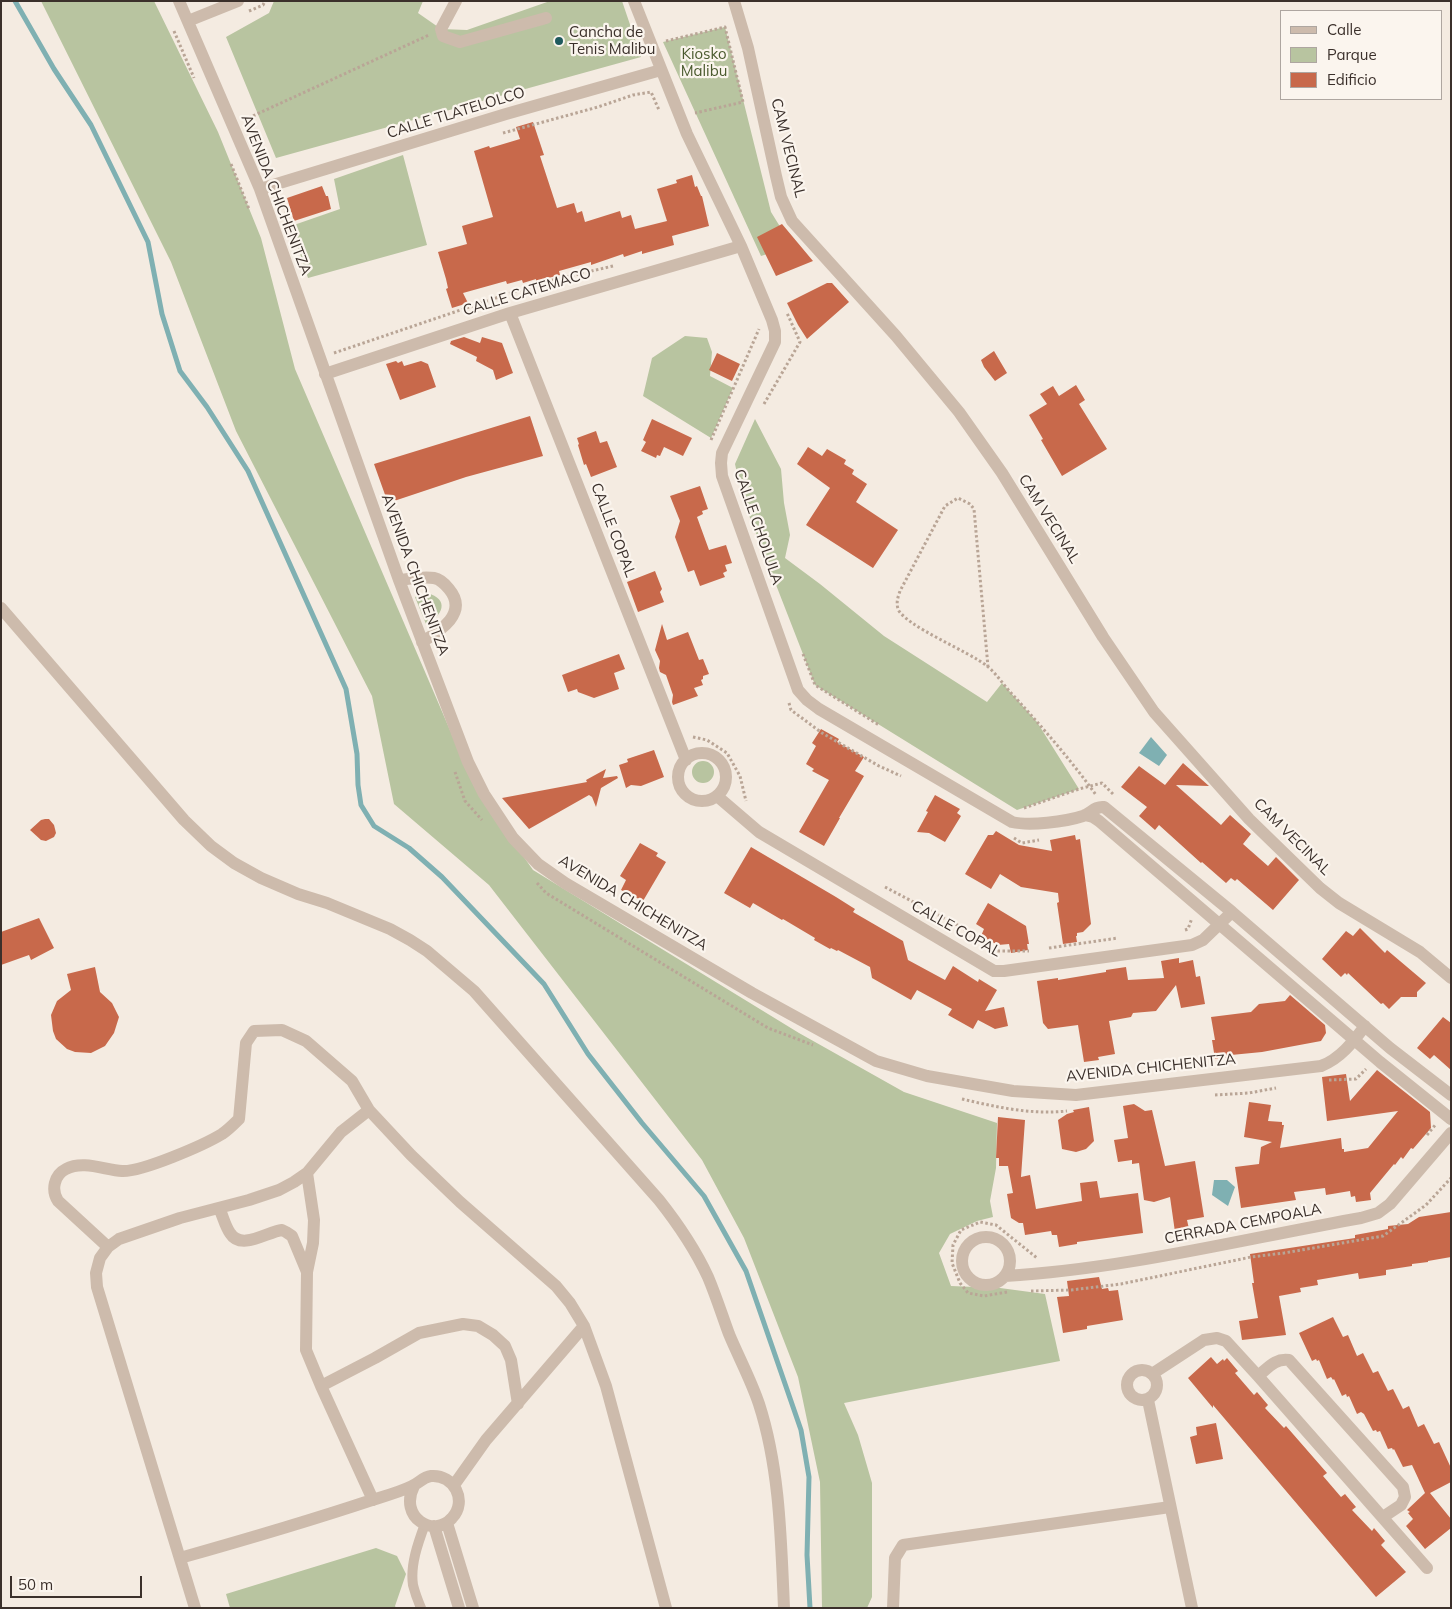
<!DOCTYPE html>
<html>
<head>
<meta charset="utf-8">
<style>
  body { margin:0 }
  #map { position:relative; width:1452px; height:1609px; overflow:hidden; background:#f4ebe1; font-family:Mulish,sans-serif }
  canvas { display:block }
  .frame { position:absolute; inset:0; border:2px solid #3b302b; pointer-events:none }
  .legend { position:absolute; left:1280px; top:10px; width:162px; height:90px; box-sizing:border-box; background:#fbf5ee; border:1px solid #aea6a0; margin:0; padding:6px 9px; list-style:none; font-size:15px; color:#3b302b }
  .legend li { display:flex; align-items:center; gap:10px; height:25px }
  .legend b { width:25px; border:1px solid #aea6a0 }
  .scale { position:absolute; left:10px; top:1576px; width:132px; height:22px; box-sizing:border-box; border:2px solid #3b302b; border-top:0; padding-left:6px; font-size:15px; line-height:18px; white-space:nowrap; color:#3b302b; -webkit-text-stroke:4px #fbf5ee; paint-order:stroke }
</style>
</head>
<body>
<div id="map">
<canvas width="1452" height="1609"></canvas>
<div class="frame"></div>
<ul class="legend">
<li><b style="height:6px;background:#cdbbac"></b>Calle</li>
<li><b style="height:14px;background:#b8c4a0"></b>Parque</li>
<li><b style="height:14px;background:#c8694b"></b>Edificio</li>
</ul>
<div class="scale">50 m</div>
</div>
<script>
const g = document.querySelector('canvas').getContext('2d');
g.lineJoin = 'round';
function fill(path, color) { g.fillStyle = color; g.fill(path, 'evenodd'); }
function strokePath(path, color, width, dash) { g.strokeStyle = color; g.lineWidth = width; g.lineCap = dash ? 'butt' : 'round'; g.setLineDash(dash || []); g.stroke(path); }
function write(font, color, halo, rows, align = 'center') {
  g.font = font + ' Mulish,sans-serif'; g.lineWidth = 4.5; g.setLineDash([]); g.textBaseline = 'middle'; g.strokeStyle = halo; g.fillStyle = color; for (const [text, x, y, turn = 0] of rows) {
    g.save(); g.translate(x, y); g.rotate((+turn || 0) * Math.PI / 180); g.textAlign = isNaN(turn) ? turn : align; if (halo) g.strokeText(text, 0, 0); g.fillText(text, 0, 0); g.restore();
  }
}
const green = new Path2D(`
  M41 1H154L218 132 261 238 295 369 474 786 533 870 799 1033 904 1092 997 1123 996 1168 990 1201 993 1217 977 1221 950 1234 939 1253 951 1286 1000 1288 1045 1294 1060 1361 844 1403 858 1435 872 1483V1597L867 1608H822L820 1482 798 1377 744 1238 702 1160 489 885 394 804 372 696 236 431 171 262Z
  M274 1H423L418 13 441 29 467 30 550 1H622L641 57 276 158 226 37 269 13Z
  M725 27 771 212 792 246 761 256 663 42Z
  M403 155 427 245 308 278 291 226 340 209 334 179Z
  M685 336 707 338 712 352 710 376 733 388 711 438 643 396 652 358Z
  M755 419 781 469 784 503 790 535 785 558 820 584 884 636 987 702 1002 683 1037 722 1079 789 1017 810 815 685 743 500 735 464Z
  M427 593C450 599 443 616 426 624L415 597Z
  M692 772a11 11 0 1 1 22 0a11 11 0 1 1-22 0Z
  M376 1548 397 1556 406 1574 395 1606 396 1608H230L226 1594Z`);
const water = new Path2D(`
  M1151 737 1167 755 1159 766 1139 753Z
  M1214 1180H1227L1235 1187 1228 1206 1212 1195Z`);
const stream = new Path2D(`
  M15 1 54 69 91 125 148 242 162 314 180 371 207 407 248 471 346 689 357 754 358 785 361 805 374 826 409 848 442 877 544 984 588 1054 642 1123 704 1196 746 1271 801 1430 809 1477 807 1555 810 1608`);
const building = new Path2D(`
  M533 122 544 155 540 156 557 208 574 203 577 213 582 211 585 222 620 211 622 218 631 215 635 229 667 221 657 189 677 183 676 180 692 175 695 187 697 186 701 196H702L709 226 672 236 674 245 642 254V251L624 257 623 254 591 265V262L559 271 560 275 536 281V279L523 283 522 280 507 284 506 281 463 293 468 303 452 308 446 289 448 288 446 279 438 252 467 244 462 226 493 217 474 151 489 146 490 148 520 139 516 127Z
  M322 186 326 196H328L331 209 294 221 287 198Z
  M782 224 813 261 776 276 757 237Z
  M827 283H832L849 302 807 339 798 325 787 303Z
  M464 337 480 343 482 337 502 343 513 373 496 380 493 370 476 361 477 357 450 344 451 341Z
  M994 351 1007 373 995 381 984 367 981 360Z
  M717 353 740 364 732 381 709 370Z
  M396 361 398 363 402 361 404 366 421 361 428 364 436 387 400 400 386 364Z
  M1076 385 1085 400 1079 404 1107 449 1062 476 1041 440 1043 439 1029 415 1047 404 1040 394 1053 386 1059 396Z
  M530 416 543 456 466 477 388 503 374 464Z
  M652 419 692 438 683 456 664 447 660 456 657 455 656 458 641 451 646 442 643 440Z
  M596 431 600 443 607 441 617 467 591 477 586 464 584 465 578 445 579 444 577 438Z
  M808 447 822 456 827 449 846 460 844 464 854 470 852 474 867 484 856 502 898 530 873 568 806 525 830 488 797 464Z
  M700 486 708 509 702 511 703 514 697 517 709 550 726 545 732 563 725 565 727 571 723 573 725 577 700 586 694 570 688 572 675 537 680 521 670 496Z
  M655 571 662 589 660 592 664 602 638 612 627 582Z
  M662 624 667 640 688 632 699 660 703 659 709 674 703 676V679L701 680 703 685 694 688 698 696 673 705 672 702 673 695 666 675 660 672 659 668 660 661 655 650Z
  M619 654 625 669 614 673 619 689 594 698 578 692 577 689 568 692 562 675Z
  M821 729 839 739 837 742 864 757 855 771 864 776 839 818H840L824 846 799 832 829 780 812 771 814 769 806 764 816 746 812 743Z
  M654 750 664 777 641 786 631 785 626 788 619 765 628 762 627 759Z
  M1183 763 1209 786 1176 785 1221 825 1230 815 1251 834 1243 844 1268 866 1276 857 1299 880 1273 910 1237 879 1235 881 1231 878 1226 883 1202 862 1201 863 1159 825 1155 830 1139 816 1147 807 1121 787 1139 766 1165 785Z
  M606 769 603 778 617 776 618 778 601 788 596 807 592 797 589 795 529 829 502 798 587 782 586 780Z
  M935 795 960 809 957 813 961 816 945 842 929 833 917 832 928 812 926 811Z
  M45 819H49L54 825 56 833 54 837 46 841 41 840 30 830 41 820Z
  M996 831 1019 845 1052 851 1050 840 1075 835 1076 840 1080 839 1091 924 1083 932 1077 933V936H1076L1077 942 1063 944 1057 903 1059 902 1058 893 1021 887 1000 874 991 889 965 874 988 835H993Z
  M640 843 658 853 656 856 666 862 643 901 621 890 626 880 620 876Z
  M751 847 836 897 855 909 853 912 903 941 908 960 945 980 953 966 978 982 979 979 997 990 985 1011 1004 1007 1008 1026 995 1029 978 1020 973 1029 948 1015 952 1009 917 990 911 1000 872 978 870 967 838 950 837 951 831 948 830 949 814 940 815 938 783 919 782 920 753 903 750 908 724 893Z
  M988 903 1026 926 1029 944H1027L1028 950 1011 953 1009 944 998 945 981 936 984 929 976 924Z
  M39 918 54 948 31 960 29 955 1 965V932Z
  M1360 928 1385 953 1387 950 1426 983 1417 992V997H1401L1389 1009 1383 1003 1381 1004 1348 973 1347 975 1345 973 1341 977 1322 959 1346 931 1353 936Z
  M1179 958V963L1193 960 1196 977 1200 976 1205 1004 1181 1008 1176 985 1156 1011 1133 1013 1131 1017 1109 1021 1115 1054 1098 1057 1099 1060 1084 1062 1078 1025 1048 1029 1043 1023 1037 981 1058 978V980L1106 972V970L1126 967 1128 980 1164 978 1161 961Z
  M95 967 100 992 112 1003 119 1017 114 1033 105 1046 91 1053 75 1052 67 1049 56 1039 53 1031 51 1015 57 1001 71 990 67 974Z
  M1290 995 1325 1025 1326 1033 1321 1041 1262 1052 1231 1055V1057L1215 1059 1212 1040H1215L1211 1017 1251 1012 1259 1004 1285 1001Z
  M1443 1017 1451 1023V1070L1434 1055 1430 1059 1417 1048Z
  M1377 1070 1430 1112 1431 1128 1413 1149 1411 1148 1403 1159 1401 1157 1395 1165 1394 1164 1370 1193 1371 1200 1356 1202 1355 1196 1351 1197 1350 1191 1326 1195 1325 1188 1294 1192 1296 1200 1241 1208 1235 1167 1259 1164 1261 1147 1272 1142 1244 1137 1249 1102 1271 1105 1268 1121 1282 1122V1125H1284L1280 1148 1341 1138 1342 1149H1344V1152L1368 1148 1398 1111 1327 1121 1322 1077 1346 1074 1350 1101Z
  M1134 1104 1145 1111 1152 1110 1165 1166 1195 1161 1204 1217 1187 1220 1189 1229 1175 1232 1170 1197 1154 1202 1144 1200 1139 1163 1132 1164V1160L1118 1162 1114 1140 1128 1138 1123 1106Z
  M1089 1107 1094 1141 1086 1149 1076 1152 1062 1149 1058 1120 1067 1114 1074 1112 1073 1110Z
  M998 1117 1025 1120 1021 1177 1030 1175 1036 1209 1082 1201 1080 1183 1097 1181 1100 1198 1138 1193 1143 1233 1077 1242V1244L1059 1247 1057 1235H1052L1051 1231 1025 1235 1023 1223H1019L1011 1218 1007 1194 1013 1193 1008 1166H999V1158H996Z
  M1451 1212V1257L1428 1261V1262L1412 1264V1266L1386 1270V1275L1359 1279 1358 1273 1317 1280 1318 1285 1300 1288 1301 1292 1279 1296 1286 1335 1242 1340 1239 1321 1258 1318 1252 1283H1254L1250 1254 1355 1238V1235L1388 1229V1226L1408 1224 1419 1217Z
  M1099 1277 1102 1289 1108 1288 1109 1291 1118 1290 1123 1320 1087 1326V1329L1063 1333 1057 1297 1069 1296 1067 1281Z
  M1333 1317 1343 1337 1348 1335 1357 1356 1363 1353 1373 1373 1378 1371 1388 1391 1393 1389 1403 1409 1409 1406 1418 1427 1424 1424 1434 1444 1439 1442 1451 1468V1482L1430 1493 1451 1519V1528L1425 1549 1406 1526 1413 1519 1408 1513 1410 1512 1407 1510 1425 1493 1412 1465 1403 1467 1394 1449 1393 1450 1392 1448 1388 1449 1380 1431 1377 1432 1376 1430 1373 1431 1364 1414 1361 1412 1357 1414 1349 1396 1347 1397 1346 1394 1342 1396 1334 1379 1333 1380 1331 1377 1327 1379 1319 1360 1317 1361 1316 1359 1312 1361 1299 1333Z
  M1211 1357 1217 1364 1223 1359 1224 1361 1227 1358 1238 1371 1235 1373 1254 1395 1257 1392 1268 1405 1265 1408 1284 1428 1286 1426 1327 1473 1323 1476 1341 1497 1345 1494 1350 1500 1356 1507 1352 1510 1372 1531 1374 1528 1385 1541 1381 1545 1406 1572 1376 1597 1213 1405V1408L1188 1378Z
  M1216 1423 1223 1459 1196 1464 1190 1437 1197 1435 1196 1427Z`);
const path = new Path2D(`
  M249 11 263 5 265 1
  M174 31 194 78
  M666 41 725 27 743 102 695 113
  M244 120 429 35
  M503 133 598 107 633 95 651 92 659 110
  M231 164 249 209
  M281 197 293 233
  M334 353 540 283 613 266
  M764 404 800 342 787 313
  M711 440 759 329
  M803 654 815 685 879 725
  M988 667 974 509 970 504 958 498 945 506 900 591C898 597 896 602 898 609 905 626 970 652 987 666 997 674 1004 686 1013 695 1042 727 1071 760 1096 795
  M789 703 791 710 822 733 879 766 901 776
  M693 737 707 740 727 753 740 776 746 801
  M455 772 465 801 482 820
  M1024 808 1079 789 1102 783 1114 795
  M1014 838 1022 843 1039 840
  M537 883 546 893 768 1028 813 1045
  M885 887 961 927 995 951H1029
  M1185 930 1188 929 1192 918
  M1049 948 1118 938
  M1329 1080 1356 1079 1366 1069
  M1215 1095 1249 1093 1276 1088
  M962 1099C996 1107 1032 1115 1067 1111
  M1427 1135 1436 1124
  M1031 1291 1071 1290 1121 1284 1251 1257 1284 1253 1383 1236 1426 1205 1451 1178
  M1007 1292 984 1296 968 1293 960 1283 952 1263 953 1245 961 1230 980 1222 996 1225 1037 1258`);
const service = new Path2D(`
  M421 1608C418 1601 415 1593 413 1585 410 1565 418 1543 425 1524`);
const minor = new Path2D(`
  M179 1 260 189 399 580 468 762 484 794 513 838 538 864 565 883 752 993 876 1061 927 1076 1013 1091 1076 1095 1321 1066C1340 1059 1353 1042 1365 1026
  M456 1 441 29 443 36 460 42 546 18
  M634 1 687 134 741 246 772 320 775 331V342L722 453 721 463 722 476 798 690 807 700 819 709 1012 822C1029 826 1065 822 1083 816 1091 813 1095 806 1104 807L1232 912 1390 1048 1451 1095
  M734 1 748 48 776 176 781 197 792 221 896 336 959 412 1002 473 1103 637 1154 712 1249 819 1320 888 1339 903 1420 952 1451 978
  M188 21 238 1
  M260 189 506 114 661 70
  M510 313 686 760
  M325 374 510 313 741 246
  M399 580C410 579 423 576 434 578 440 579 445 584 449 589 469 613 440 631 422 642
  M1 608 184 820 211 846 234 863 261 878 298 894 327 903 390 929 410 940 427 951 474 991 659 1200C678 1224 695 1249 708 1277 716 1296 722 1315 729 1334 739 1358 751 1380 759 1404 780 1469 781 1540 784 1608
  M678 777a24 24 0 1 1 48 0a24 24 0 1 1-48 0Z
  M717 796 759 832 994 971H1004L1192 945 1203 940 1232 912
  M1085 815 1093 817 1099 821 1380 1062 1451 1119
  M307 1173 314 1220 313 1243 307 1272
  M219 1208C223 1216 225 1226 230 1233 241 1251 267 1232 282 1230L286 1232 292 1236 307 1272 306 1350 321 1386 373 1500
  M962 1261a24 24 0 1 1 48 0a24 24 0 1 1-48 0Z
  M108 1247 58 1201C51 1190 54 1175 66 1169 83 1160 105 1170 122 1171 142 1172 204 1145 222 1134 228 1130 234 1124 239 1119L246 1043 254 1031 282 1030 306 1041 352 1081 369 1110 411 1155 460 1202 556 1286 570 1303 584 1326 606 1386 666 1608
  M1005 1276C1125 1269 1243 1239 1361 1218L1378 1213 1390 1204 1451 1133
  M1152 1374 1204 1340 1217 1338 1226 1341 1258 1376 1427 1568
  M1258 1376C1268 1368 1275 1358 1289 1360L1403 1487 1405 1497 1401 1505 1383 1517
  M321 1386 375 1358 419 1333 463 1324 478 1326 493 1335 505 1346 511 1360 518 1404
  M454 1485 486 1440 584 1326
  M447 1523 473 1608
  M434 1526 459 1608
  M180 1558C244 1540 309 1521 372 1500 385 1496 400 1492 412 1486 419 1483 423 1477 431 1476 454 1474 468 1501 452 1518 434 1539 398 1517 414 1486
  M195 1608 97 1287 96 1273 100 1258 108 1247 119 1239 180 1218 249 1200 279 1190 294 1182 307 1173 341 1132 369 1110
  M893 1608 895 1558 903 1545 1170 1507`);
const tertiary = new Path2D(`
  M1127 1385a15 15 0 1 1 30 0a15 15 0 1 1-30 0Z
  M1148 1400 1192 1608`);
const markers = [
  [559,41,5,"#1f5a5e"]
];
const poiNames = [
  ["Cancha de",569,32],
  ["Tenis Malibu",569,49]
];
const parkNames = [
  ["Kiosko",704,54],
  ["Malibu",704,71]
];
const streetNames = [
  ["CALLE TLATELOLCO",456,113,-17],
  ["CAM VECINAL",788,148,76],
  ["AVENIDA CHICHENITZA",276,195,69],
  ["CALLE CATEMACO",527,292,-17],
  ["CAM VECINAL",1049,519,58],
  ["CALLE CHOLULA",758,527,71],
  ["CALLE COPAL",613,530,69],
  ["AVENIDA CHICHENITZA",415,575,70],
  ["CAM VECINAL",1292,837,45],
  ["AVENIDA CHICHENITZA",633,903,31],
  ["CALLE COPAL",956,929,29],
  ["AVENIDA CHICHENITZA",1151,1068,-6],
  ["CERRADA CEMPOALA",1243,1224,-11]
];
fill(green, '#b8c4a0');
fill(water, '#7fb0b2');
strokePath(stream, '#7fb0b2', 5);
fill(building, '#c8694b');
strokePath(path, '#b9a596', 3, [2.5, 2.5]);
strokePath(service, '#cdbbac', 10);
strokePath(minor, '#cdbbac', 12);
strokePath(tertiary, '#cdbbac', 12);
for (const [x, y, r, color] of markers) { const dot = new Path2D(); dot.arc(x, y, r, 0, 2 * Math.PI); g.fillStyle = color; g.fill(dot); strokePath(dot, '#fbf5ee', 2); }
write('15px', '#3b302b', '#fbf5ee', poiNames, 'left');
write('15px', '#4a5a2e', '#fbf5ee', parkNames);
write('15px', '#3b302b', '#fbf5ee', streetNames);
</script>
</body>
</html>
